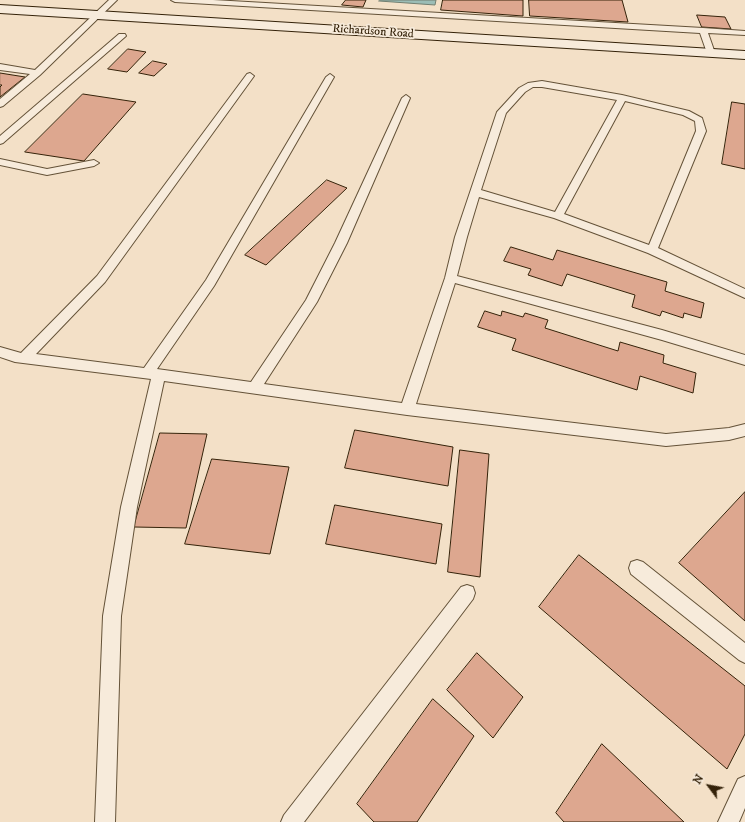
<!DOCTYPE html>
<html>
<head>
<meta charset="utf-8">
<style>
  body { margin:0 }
  #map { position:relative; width:745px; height:822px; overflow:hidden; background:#f3e0c7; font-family:"IM FELL DW Pica",serif }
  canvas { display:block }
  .north { position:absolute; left:689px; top:766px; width:40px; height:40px; -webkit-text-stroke:3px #f7ebdb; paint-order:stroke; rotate:302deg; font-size:11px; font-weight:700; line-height:16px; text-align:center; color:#342209 }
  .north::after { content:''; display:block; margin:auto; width:14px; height:18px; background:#342209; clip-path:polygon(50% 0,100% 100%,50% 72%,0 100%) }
</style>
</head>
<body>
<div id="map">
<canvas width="745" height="822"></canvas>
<div class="north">N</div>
</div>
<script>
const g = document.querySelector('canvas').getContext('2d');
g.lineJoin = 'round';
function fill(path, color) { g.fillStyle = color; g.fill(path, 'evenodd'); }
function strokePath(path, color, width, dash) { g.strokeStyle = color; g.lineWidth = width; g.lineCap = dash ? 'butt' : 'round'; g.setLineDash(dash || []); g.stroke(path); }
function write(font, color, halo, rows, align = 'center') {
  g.font = font + ' "IM FELL DW Pica",serif'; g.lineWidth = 3.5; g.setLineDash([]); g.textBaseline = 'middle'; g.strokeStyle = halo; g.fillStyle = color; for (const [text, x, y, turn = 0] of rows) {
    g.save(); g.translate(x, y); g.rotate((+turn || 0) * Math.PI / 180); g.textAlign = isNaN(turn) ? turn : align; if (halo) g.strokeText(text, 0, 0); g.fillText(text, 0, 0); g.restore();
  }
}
const water = new Path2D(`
  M380 0H436L435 5 379 1Z`);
const building = new Path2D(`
  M346 0H366L363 7 342 5Z
  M443 0H523V16L441 10Z
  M529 0H622L628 22 530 16Z
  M697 15 725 17 731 29 702 27Z
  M128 49 146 52 127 72 108 69Z
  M153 61 167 64 154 76 139 73Z
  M0 73 25 77 0 97V87L2 85H0Z
  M83 94 136 102 84 161 25 152Z
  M732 102 745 104V169L722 164Z
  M327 180 347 188 266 265 245 255Z
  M511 247 553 260 557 250 667 282 665 291 704 303 701 318 684 313 683 318 662 311 660 316 632 307 635 295 567 274 562 286 528 275 531 269 504 261Z
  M485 311 501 316 502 311 523 317 525 313 548 320 545 328 618 351 620 342 664 355 663 363 696 373 693 393 640 376 637 390 512 350 516 339 478 327Z
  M355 430 453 447 448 486 345 468Z
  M160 433 207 434 186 528 134 527Z
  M460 450 489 454 480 577 448 572Z
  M212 459 289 467 270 554 185 544Z
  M745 492V621L679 563Z
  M335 505 442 524 436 564 326 544Z
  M579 555 745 686V734L727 769 539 607Z
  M477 653 523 697 493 738 447 690Z
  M433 699 474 736 417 822H374L357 804Z
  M602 744 684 822H564L556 813Z`);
const lane = new Path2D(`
  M109 0H117L40 75 3 106 0 107V99L30 74 0 70V64L35 70Z
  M171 0H213L703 28 745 31V35L708 33 715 53 711 55 707 53 700 33 175 2Z
  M119 34H125L126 36 3 143 0 144V136Z
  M250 73 254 76 105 282 36 354 144 368 206 280 326 77 330 74 334 77 214 286 157 369 251 382 306 300 335 243 402 98 406 95 410 98 347 243 317 302 264 384 402 403 445 278 455 237 497 112 519 88 528 83 542 81 622 95 689 111 702 118 706 131 658 248 745 289V298L648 253 554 218 479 197 467 237 457 276 662 330 745 355V365L662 340 455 283 416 404 666 434 729 428 745 424V436L729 440 666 446 407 415 164 381 137 507 121 616 115 822H95L103 616 121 507 151 379 15 362 0 357V347L21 353 97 276 247 74ZM533 87H542L617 100 555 212 481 190 506 113 525 92ZM625 101 683 115 695 121 696 131 649 245 564 214Z
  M0 159 47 169 94 160 99 163 94 166 47 175 0 165Z
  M637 560 643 562 745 643V663L739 660 631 574 629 568 631 562Z
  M467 585 473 587 475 593 473 599 304 822H281L284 815 461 587Z
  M745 776V808L739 822H718L738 779Z`);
const secondary = new Path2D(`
  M0 5 745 51V59L0 13Z`);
const farStreetnames = [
  ["Richardson Road",373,32,4]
];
fill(water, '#9bbdb6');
strokePath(water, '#727f71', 1);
fill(building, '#dda78f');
strokePath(building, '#342209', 1);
strokePath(lane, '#645238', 2);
strokePath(secondary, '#342209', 2);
fill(lane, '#f7ebdb');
fill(secondary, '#f7ebdb');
write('12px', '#342209', '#f7ebdb', farStreetnames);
</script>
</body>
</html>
